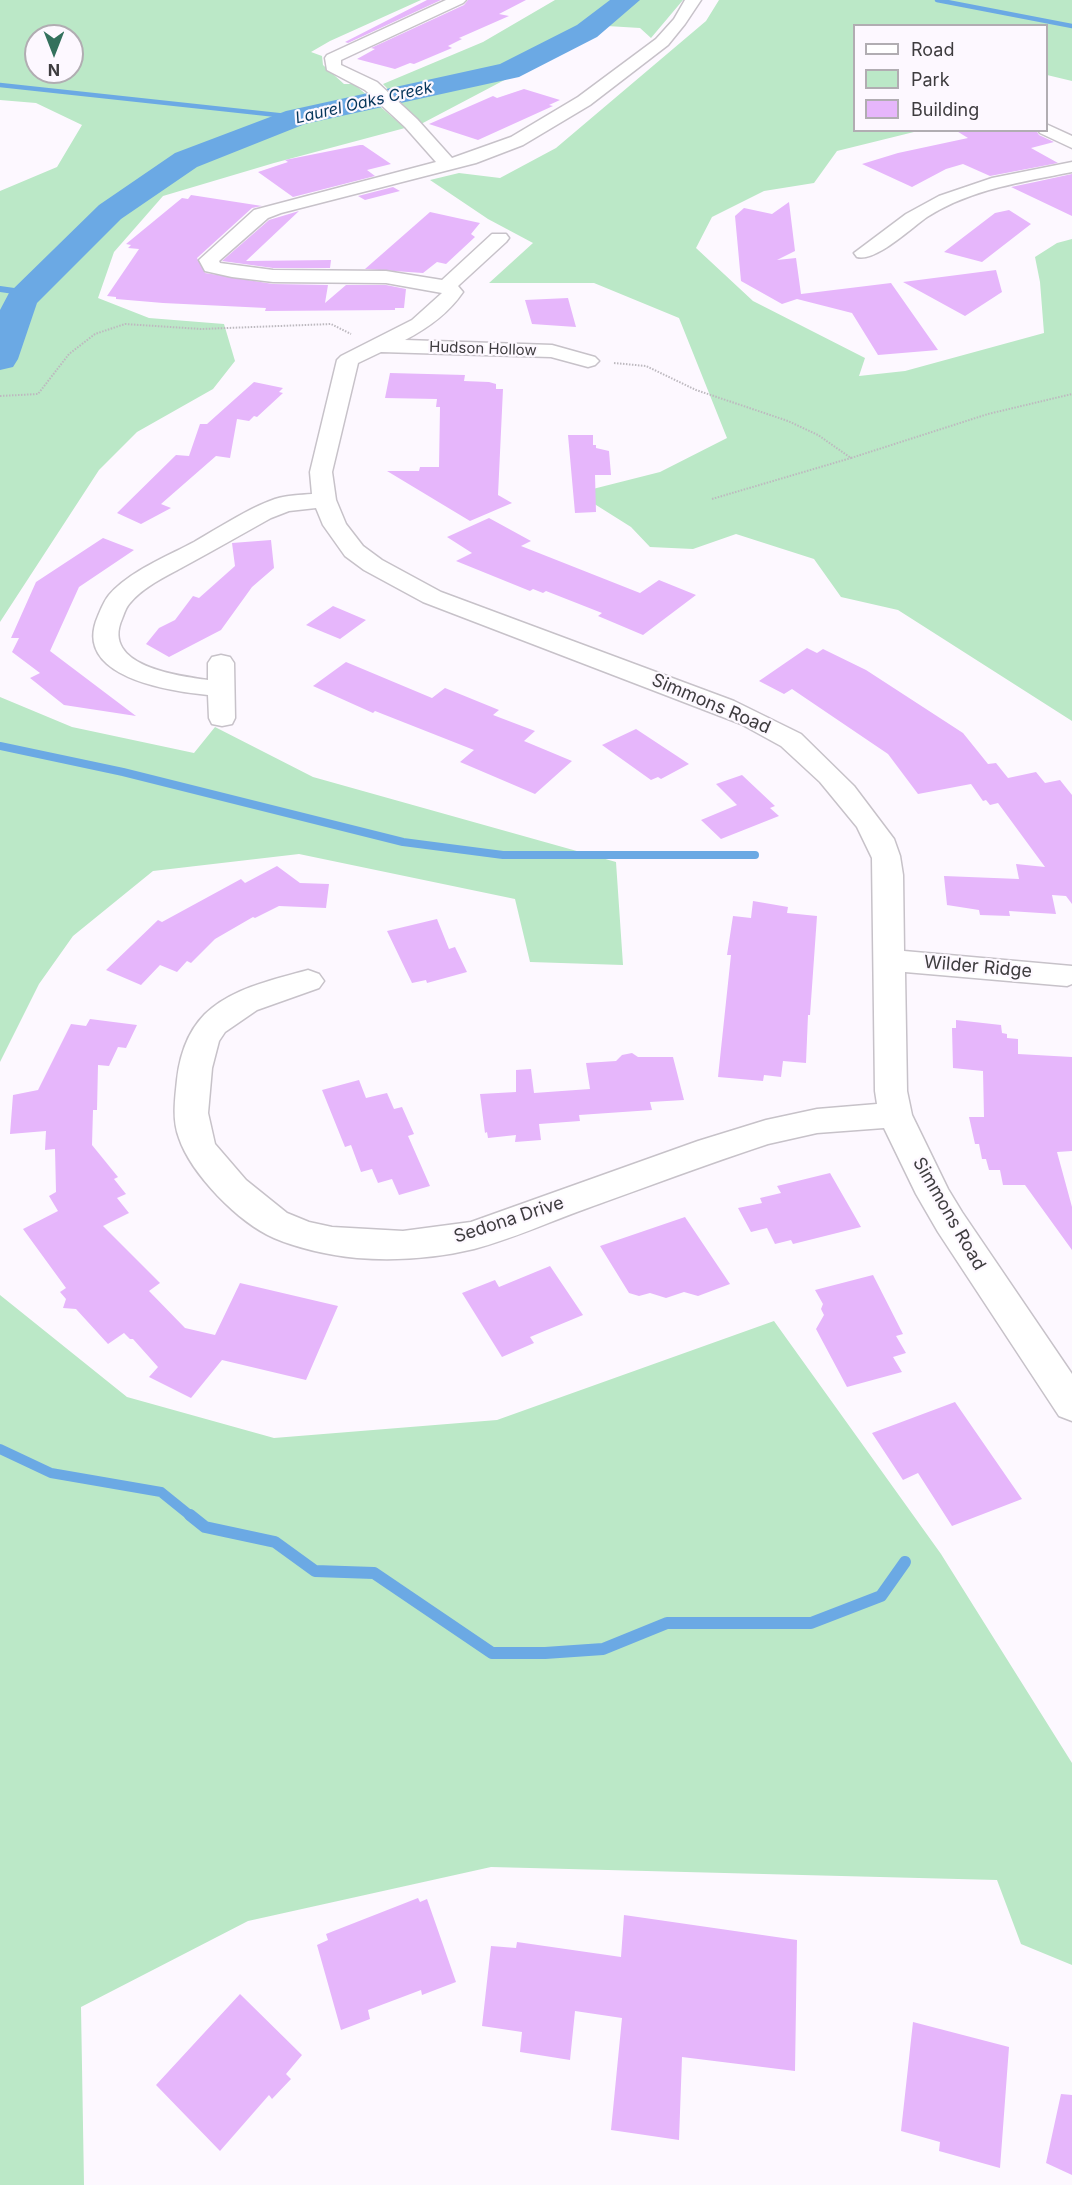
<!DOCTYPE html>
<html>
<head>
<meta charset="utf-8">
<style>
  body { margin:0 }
  #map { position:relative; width:1072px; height:2185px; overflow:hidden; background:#fdf8ff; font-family:Inter,sans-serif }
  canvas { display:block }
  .legend { position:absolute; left:853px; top:24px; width:195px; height:108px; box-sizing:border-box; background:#fdf8ff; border:2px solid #b1adb2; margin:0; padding:8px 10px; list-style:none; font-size:18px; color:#3e3c3f }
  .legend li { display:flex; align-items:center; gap:12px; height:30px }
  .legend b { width:30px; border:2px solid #b1adb2 }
  .north { position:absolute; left:24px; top:24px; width:60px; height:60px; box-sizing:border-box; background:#fdf8ff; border:2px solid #b1adb2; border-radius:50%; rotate:180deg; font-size:16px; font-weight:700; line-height:24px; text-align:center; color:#3e3c3f }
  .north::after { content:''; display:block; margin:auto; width:21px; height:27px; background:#34715d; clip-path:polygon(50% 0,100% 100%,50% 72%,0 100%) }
</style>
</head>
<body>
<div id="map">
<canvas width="1072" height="2185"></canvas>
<ul class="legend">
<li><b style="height:8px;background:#fff"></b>Road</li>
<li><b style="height:16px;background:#bbe8c7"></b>Park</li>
<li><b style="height:16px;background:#e6b6fb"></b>Building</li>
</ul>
<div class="north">N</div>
</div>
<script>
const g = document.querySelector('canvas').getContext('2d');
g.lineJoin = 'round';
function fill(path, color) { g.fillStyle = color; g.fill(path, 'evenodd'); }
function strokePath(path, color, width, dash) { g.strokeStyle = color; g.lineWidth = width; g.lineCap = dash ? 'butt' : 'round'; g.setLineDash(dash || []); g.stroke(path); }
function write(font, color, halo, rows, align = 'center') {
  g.font = font + ' Inter,sans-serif'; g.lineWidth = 4.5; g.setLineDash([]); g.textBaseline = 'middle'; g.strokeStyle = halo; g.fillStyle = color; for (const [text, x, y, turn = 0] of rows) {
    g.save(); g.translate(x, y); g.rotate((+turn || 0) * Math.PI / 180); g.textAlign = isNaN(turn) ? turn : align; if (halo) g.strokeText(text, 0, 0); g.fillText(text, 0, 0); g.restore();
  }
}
const green = new Path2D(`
  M0 0H421L330 41 311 52 322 56 323 65 344 84H354L405 128 274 163 163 196 114 252 98 298 149 318 224 324 235 361 213 389 137 432 99 470 0 622V191L57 167 82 125 36 103 0 100ZM36 36H72V72H36Z
  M555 0H683L651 38 640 28 607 26 421 124 383 84 483 42Z
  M719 0H1072V81L1047 75 1046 26H854V130L918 131 837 151 814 183 764 191 712 217 696 248 753 301 865 358 859 376 905 371 1044 333 1040 282 1035 257 1057 243 1072 239V721L898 610 841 597 814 559 736 534 693 549 650 547 631 527 577 493 660 472 727 438 679 318 594 283H489L533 243 488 219 430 180 459 173 500 178 556 148 706 21Z
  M0 697 72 727 194 753 215 727 313 777 616 862 623 965 530 962 515 899 299 854 153 871 73 936 39 984 0 1062Z
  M0 1295 127 1397 274 1438 497 1420 774 1321 941 1554 1072 1763V1965L1021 1944 997 1880 491 1867 248 1921 81 2007 84 2185H0Z`);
const streamFar4 = new Path2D(`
  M937 0 1072 26
  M0 85 296 117`);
const streamFar3 = new Path2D(`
  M0 289 28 293`);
const streamFar2 = new Path2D(`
  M0 746 123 772 403 842 503 855H755`);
const streamFar1 = new Path2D(`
  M0 1449 51 1473 161 1492 192 1517`);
const stream = new Path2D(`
  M190 1515 205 1527 275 1542 315 1571 374 1573 492 1653H545L603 1649 667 1623H811L881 1596 905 1562`);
const river = new Path2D(`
  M610 0H640L597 37 519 77 305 124 197 167 121 219 37 303 18 359 13 367 0 370V310L9 293 99 205 175 153 286 111 500 64 577 25Z`);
const building = new Path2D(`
  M427 0H441L348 43 345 42Z
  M468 0H526L499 14 509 16 459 38 462 39 448 46 452 48 414 64 410 63 395 69 357 59 375 49 371 48 464 5Z
  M524 89 560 100 549 105 553 106 478 140 429 124 493 96 497 98Z
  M955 130H1036L1039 135 1054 142 1031 148 1058 163 990 176 963 164 946 169 912 187 862 164 898 153 968 138Z
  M360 145H363L391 164 367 170 375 176 293 197 258 172 288 162 285 160Z
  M1072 174V216L1011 187 1035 182Z
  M393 187 400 191 365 200 358 196Z
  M191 195 262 206 252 208 197 258 205 273 273 284 328 285 325 303 346 285H386L406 289 404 308H395V310L265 311 266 308 163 303 116 299V297L107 296 139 249 128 248 131 245 126 244 182 198 188 199Z
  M789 202 795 251 777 260 796 258 801 294 891 283 938 350 878 355 852 313 797 299 782 304 741 281 735 216 744 208 772 214Z
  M1009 210 1031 224 982 262 944 252 995 213Z
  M299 211 246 261 331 260 330 268H273L222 261 269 220Z
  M430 212 480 223 471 234 475 237 446 264 437 262 423 273 365 269Z
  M996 270 1002 292 965 316 903 282Z
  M568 298 576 327 532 324 525 300Z
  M390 373 465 375 464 381 489 382 496 384V389H503L498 495 512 503 470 521 387 471H419L420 467H439L440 407H436L437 399 385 398Z
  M254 382 283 388 279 392 283 393 257 417 254 416 249 421 237 419 230 458 216 456 161 504 171 508 141 524 117 513 176 455 189 456 200 424H207Z
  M568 435H593V445H596V448L609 451 611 475H595L596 512 575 513Z
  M489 518 531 541 521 546 640 593 659 580 696 595 643 635 598 616 602 613 546 591 543 593 533 589 530 591 456 561 472 553 447 537Z
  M103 538 134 550 79 587 50 651 136 716 64 705 30 678 40 673 12 652 19 638H11L36 582Z
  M271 540 274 568 252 587 221 630 169 657 146 644 159 628 175 620 193 596 199 598 235 566 232 543Z
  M333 606 366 620 340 639 306 625Z
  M807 648 817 653 823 649 866 670 963 733 988 764 996 763 1008 778 1036 772 1045 783 1060 780 1072 795V904L1066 896 1052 895 1056 914 1009 911 1010 916 980 915 979 910 947 905 944 876 1019 879 1016 864 1045 867 998 803 990 805 986 800 983 801 971 784 918 794 888 754 792 689 784 694 759 681Z
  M346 662 432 698 445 688 499 710 493 715 535 731 524 741 572 761 535 794 460 762 474 750 375 711 373 713 313 686Z
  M636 729 689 764 661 779 658 777 651 780 602 745Z
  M742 775 775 806 770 808 779 816 721 839 701 820 737 805 716 784Z
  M277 866 300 883 329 884 326 908 279 906 255 918 253 917 215 939 191 963 187 961 177 972 160 965 141 985 106 970 158 920 162 922 241 879 245 883Z
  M753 901 788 907 787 913 817 916 810 1015H808L806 1063 783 1061 781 1077 764 1075 763 1081 718 1077 731 955H727L733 916 751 918Z
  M437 919 449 949 455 947 467 972 427 983 426 980 412 983 387 931Z
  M90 1019 137 1025 126 1048 118 1047 109 1066 98 1065 97 1110H93L92 1145 118 1177 114 1179 126 1194 117 1198 129 1213 103 1226 160 1283 149 1291 185 1328 215 1335 240 1283 338 1306 306 1380 222 1360 191 1398 149 1377 158 1367 133 1339H130L124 1333 108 1344 76 1309 63 1308 66 1299 60 1292 66 1288 23 1229 58 1211 49 1196 56 1192 55 1149 45 1150 46 1131 10 1134 13 1095 38 1090 71 1024 86 1026Z
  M956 1020 1001 1025 1002 1033 1007 1034V1038L1018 1039V1054L1072 1057V1151L1057 1152 1072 1207V1250L1025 1185H1003L1000 1170H989L986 1159H982L979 1144H975L969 1117H984L983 1071 953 1068 952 1028H956Z
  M632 1053 638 1057H673L684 1100 650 1102 652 1110 579 1115 580 1121 539 1124 541 1140 515 1142 516 1135 488 1138 487 1132 485 1133 480 1094 516 1092V1070L531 1069 534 1093 590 1089 586 1063 616 1061 622 1055Z
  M359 1080 366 1098 387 1093 394 1109 402 1107 414 1134 408 1136 430 1186 399 1195 392 1179 378 1183 372 1169 361 1172 351 1145 345 1147 322 1090Z
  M830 1173 861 1227 793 1244 791 1240 775 1244 767 1228 751 1232 738 1208 762 1203 760 1198 781 1193 777 1186Z
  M685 1217 730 1284 698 1296 684 1292 666 1298 650 1293 639 1296 629 1293 600 1246Z
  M550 1266 583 1315 530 1337 534 1343 502 1357 462 1293 495 1280 499 1287Z
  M873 1275 903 1334 896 1336 906 1353 893 1357 902 1372 847 1387 816 1329 824 1315 821 1309 823 1304 815 1290Z
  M955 1402 1022 1499 952 1526 918 1473 903 1480 872 1433Z
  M418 1898 420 1902 427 1899 456 1982 422 1995 421 1990 368 2010 370 2019 341 2030 317 1945 328 1940 326 1934Z
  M624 1915 797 1940 795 2071 682 2057 679 2140 611 2130 622 2018 575 2011 570 2060 520 2052 522 2032 482 2026 491 1946 516 1948 517 1942 621 1957Z
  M240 1994 302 2055 286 2074 291 2079 272 2099 269 2095 220 2151 156 2085Z
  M913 2022 1009 2047 1000 2168 939 2151 940 2142 901 2131Z
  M1061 2094 1072 2095V2175L1046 2163Z`);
const path = new Path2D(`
  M614 363 646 366 696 390 788 421 818 435 851 458 988 414 1072 394
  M0 396 38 394 69 354 95 334 125 324 201 329 331 324 351 334
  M712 499 851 458`);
const minor = new Path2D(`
  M446 0H466L463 3 341 60V65L377 82 417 119 452 158 511 137 578 97 656 39 674 19 685 0H701L685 24 668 45 590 105 523 145 476 163 281 213 268 218 219 261 220 263 273 270 386 271 442 280 492 234H506L509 238 506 242 458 286 463 292C448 314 428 328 405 340L552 345 595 357 599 361 595 365 588 367 551 357 381 352 358 363 332 472 336 500 346 524 363 546 382 560 441 592 734 701 801 734 854 786 894 839 900 856 903 875 904 951 1072 966V984L1067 986 905 972 907 1091 912 1115 948 1189 962 1212 1072 1374V1421L1059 1416 938 1232 916 1194 884 1128 817 1133 768 1144C707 1164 646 1187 585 1209 549 1222 512 1239 474 1249 437 1258 396 1261 357 1258 329 1255 300 1249 274 1238 239 1223 191 1174 179 1138 172 1120 175 1099 177 1080 180 1053 190 1025 212 1008 238 987 276 979 308 970L319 974 324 981 319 988 257 1010 225 1032 219 1041 212 1068 208 1113 215 1144 246 1180 287 1213 309 1222 332 1227 403 1231 471 1222 698 1141 766 1120 817 1109 877 1104 875 1091 872 858 857 827 820 782 781 746 741 724 423 602 364 570 345 556 323 525 316 508 289 511 271 518C242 534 213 551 183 567 165 577 143 587 130 603 126 607 124 614 122 619 101 666 178 676 208 680V663L212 657 221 655 230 657 234 663 235 718 232 724 222 726 212 724 209 718 208 695C169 691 71 677 98 616 101 609 104 601 109 595 130 571 166 557 194 542 220 527 247 509 275 499 287 495 300 495 312 494L310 472 337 360 341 356 412 320 442 293 386 283 273 282 232 277 205 271 199 260 254 210 436 162 405 127 365 90 327 70 325 58 327 55Z
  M1046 124 1072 136V148L1040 133 1038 130H1046Z
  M1072 162V172C1022 182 971 189 927 217 911 228 876 262 857 257L854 253 906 214 939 196 992 178Z`);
const farStreetnames = [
  ["Hudson Hollow",483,349,2]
];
const farWaternames = [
  ["Laurel Oaks Creek",364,103,-13]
];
const streetNames = [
  ["Simmons Road",711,704,23],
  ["Wilder Ridge",978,967,5],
  ["Simmons Road",949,1214,60],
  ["Sedona Drive",509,1220,-18]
];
fill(green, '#bbe8c7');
strokePath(streamFar4, '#6ba9e4', 4.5);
strokePath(streamFar3, '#6ba9e4', 6);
strokePath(streamFar2, '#6ba9e4', 8);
strokePath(streamFar1, '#6ba9e4', 10);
strokePath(stream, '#6ba9e4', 12);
fill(river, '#6ba9e4');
fill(building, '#e6b6fb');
strokePath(minor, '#c7c2c9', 3);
strokePath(path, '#bdb9bf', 2, [1.5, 1.5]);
fill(minor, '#fff');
write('15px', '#3e3c3f', '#fdf8ff', farStreetnames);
write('italic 16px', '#05355b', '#fdf8ff', farWaternames);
write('18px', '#3e3c3f', '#fdf8ff', streetNames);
</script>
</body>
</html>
